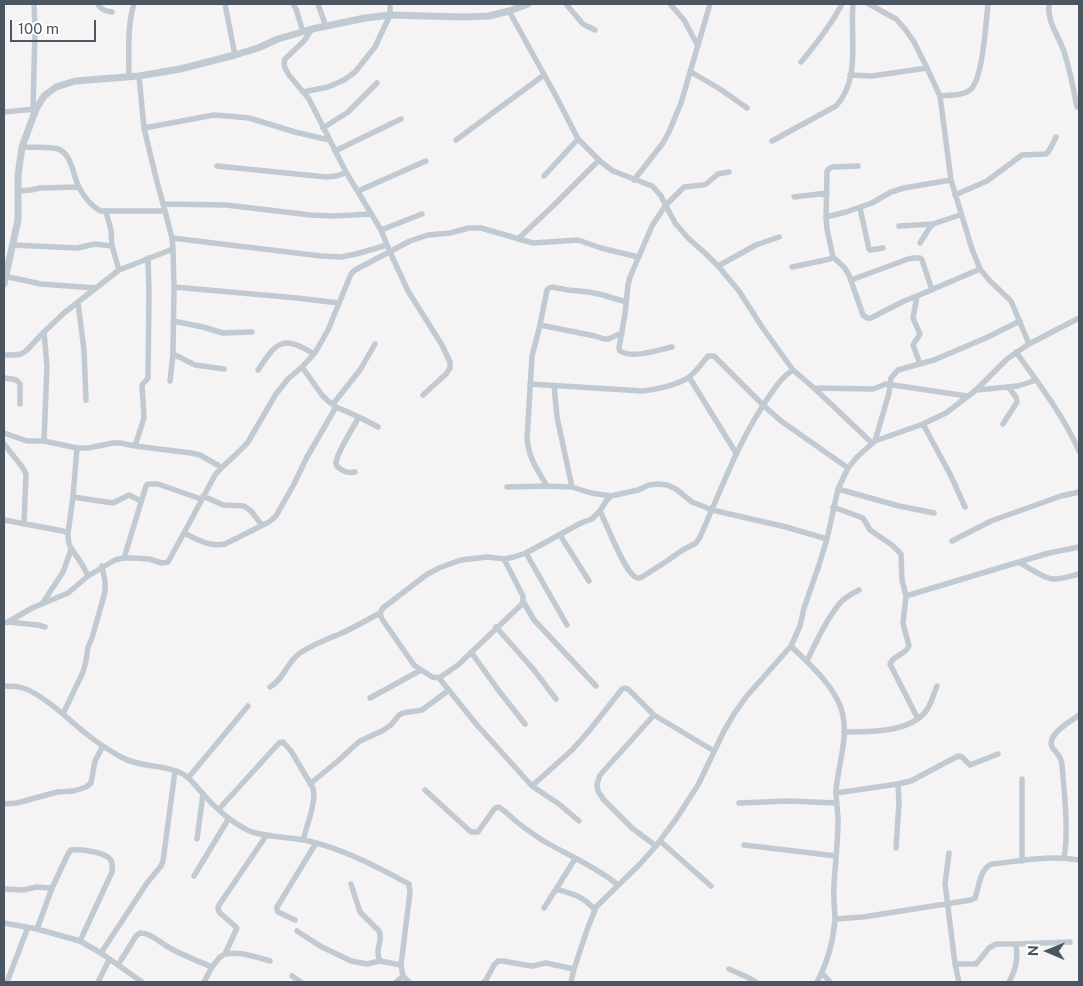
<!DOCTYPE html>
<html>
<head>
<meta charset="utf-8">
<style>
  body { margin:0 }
  #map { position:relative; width:1083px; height:986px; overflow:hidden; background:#f5f3f3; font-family:"Public Sans",sans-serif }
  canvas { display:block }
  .frame { position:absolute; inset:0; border:5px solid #4a5661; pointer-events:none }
  .north { position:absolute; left:1023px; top:926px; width:50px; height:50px; -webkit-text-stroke:4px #fff; paint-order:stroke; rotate:271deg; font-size:14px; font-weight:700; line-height:20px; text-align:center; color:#4a5661 }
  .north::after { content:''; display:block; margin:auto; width:18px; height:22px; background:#4a5661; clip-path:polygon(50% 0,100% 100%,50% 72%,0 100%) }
  .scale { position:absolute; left:10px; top:20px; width:86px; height:22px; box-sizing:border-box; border:2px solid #4a5661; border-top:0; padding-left:6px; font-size:15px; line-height:18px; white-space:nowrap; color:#4a5661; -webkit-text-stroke:4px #fff; paint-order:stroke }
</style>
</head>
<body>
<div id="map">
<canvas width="1083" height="986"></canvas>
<div class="frame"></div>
<div class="north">N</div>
<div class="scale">100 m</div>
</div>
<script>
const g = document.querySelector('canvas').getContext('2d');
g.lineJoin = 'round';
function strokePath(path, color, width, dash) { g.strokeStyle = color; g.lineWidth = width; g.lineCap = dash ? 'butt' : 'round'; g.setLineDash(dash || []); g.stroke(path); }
const minor = new Path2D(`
  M98 4C101 10 106 11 112 12
  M225 4 235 55
  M293 4 296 9 303 32
  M318 4 326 27
  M566 4 583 24 595 30
  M670 4 684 20 698 46
  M869 4 896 19 905 29 914 42 927 68 940 96 951 180 972 249 980 269 990 281 1011 301 1029 344
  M1049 4C1047 21 1057 33 1063 49 1070 68 1073 88 1077 107
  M509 11 557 98 578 139 601 162 613 171 652 186 656 190 661 196 675 223 688 238 706 254 718 266 739 291 762 327 793 370 814 388 872 443
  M312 29 304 41 285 59 284 64 285 68 289 75 309 99 346 172 381 230 390 252 408 291 442 345 450 362V368L446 374 423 395
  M801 62C817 43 831 25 842 4
  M691 72 720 89 747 108
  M850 75 872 76 927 68
  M139 76 144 128 156 178 165 211 172 238 173 249 174 287 173 354 170 381
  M129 77C129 55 127 24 134 4
  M303 92 328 87 344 80 355 72 375 47 390 15V4
  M940 96C948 95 963 96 970 90 983 80 986 21 988 4
  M33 109 35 30 34 4
  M4 112 36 109
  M144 128 214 115 227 116 249 118 295 132 329 140
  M323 128 348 112 377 83
  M456 140 544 75
  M772 141 836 106C861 79 850 37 853 4
  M22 147C34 148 47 146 58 149 71 153 73 174 78 185 82 195 92 207 101 211H165
  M335 151 401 119
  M217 166 326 177C333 176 339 177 346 172
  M544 176 578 139
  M634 180 663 143 669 132 681 103 710 4
  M18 191 31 190 40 188 78 187
  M358 191 426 161
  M955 195 987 181 1022 155 1046 154 1049 151 1056 137
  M794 197 827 193
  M163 204 226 205 311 215 335 216 371 214
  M860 208 869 249 870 250 883 248
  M106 212 111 230 112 246 119 270
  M826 217 846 212 872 203 891 192 904 188 951 180
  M899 226 933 224
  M381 230 422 214
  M172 238 321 256 341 257 356 254 387 245
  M518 239 553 206 599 160
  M920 243 930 227 933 224 960 215
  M12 245 77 248 95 244 112 246
  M833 257 844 267 849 275 863 315 867 318H871L904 301 917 296 980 269
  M718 266 756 245 779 237
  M792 267 830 259 833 257 827 229 826 217 827 171 830 168 833 167 858 166
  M4 276 41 284 96 288
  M851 280 908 259 914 258H920L922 260 932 290
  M174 287 297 298 339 303
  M917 296 913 318 920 334 913 345 920 364
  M78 303 84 350 86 400
  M173 321 203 327 223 333 252 332
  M540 325 595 336 604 339H608L622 333
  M44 332 47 366 44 441
  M672 347C658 350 633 359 620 351L619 348 625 314 628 285 630 277 652 226 665 206 684 187 703 185 706 184 718 174 729 172
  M1016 352C1039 384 1063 415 1079 451
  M173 354 195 365 224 369
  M4 355H14L21 354 26 351 44 332 64 313 119 270 173 249
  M302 367 322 395 328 401 336 407 359 417 378 427
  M258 370C277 341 283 335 314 354
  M689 377 736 453
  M4 378C10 379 17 378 20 384V404
  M530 384 643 391C658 389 676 386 689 377 696 372 702 363 708 356H714L763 405 781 421 848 468
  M554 385 557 417 572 487
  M814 388 873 389 886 384 967 396
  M976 390 1018 386 1036 380
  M333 404 360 370 375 344
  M923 424 951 476 965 507
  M1003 424 1017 402 1016 397 1009 388
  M4 433 27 441H44L77 448H88L113 443H120L135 446 191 453 200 455 221 467
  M875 441 889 393 891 378 898 370 934 360 988 337 1020 321
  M4 444 23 468 26 474 24 524
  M135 446 144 418 142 385 148 378V376L149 293 148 258
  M355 472C350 473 348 473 344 471 340 469 336 467 336 463 336 454 354 426 359 417
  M547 486C537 469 529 459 527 439L532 356 540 325 547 290 549 288 552 287 568 290 589 292 603 295 626 302
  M507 487 547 486 572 487 591 493 611 496
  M838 489 899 506 934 513
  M203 496 223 505 244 506 251 511 262 525
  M73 497 113 503 129 495 141 501
  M833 507 863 518 870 530 892 545 901 554 902 580 906 596 903 623 909 646C906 655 893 655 890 664L918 719
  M600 511C607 525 623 568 634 576 638 579 638 578 642 577L667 561 681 551 696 543 700 537C722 488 739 439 770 395 777 385 783 376 793 370
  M4 520 63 531 68 533C68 549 72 548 79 560 83 565 85 570 88 576
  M68 533 73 497 77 448
  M184 533C198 540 210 547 225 544L269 522 276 516 294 484 307 457 336 407
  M560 535 589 581
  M952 541 991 521 1061 496 1079 492
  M526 553 567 625
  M124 558 146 486 148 484H158L201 499
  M504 559 523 596V601L521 605 458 665 439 678 432 677 414 665 382 619 380 613 383 608 426 575 439 568 461 560 487 557 504 559 514 557 526 553 581 523 592 519 600 511 606 501 611 496 638 490 649 485 658 484 667 485 676 489 692 502 712 510 786 527 827 539
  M1020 563C1030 568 1044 579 1054 579 1062 579 1071 576 1079 574
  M906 596 1049 553 1079 547
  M523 601 534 620 596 686
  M42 604 63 572 71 550
  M8 622 38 625 45 627
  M4 623 8 622 32 608 68 593 88 576 115 560 124 558H132L149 559 162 563 168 562 184 533 215 475C225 463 238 454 248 442L276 394 288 379 302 367 314 354 319 346 328 330 351 274 355 270 410 241 428 235 450 233 469 228H481L533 243 578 240 601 248 638 257
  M496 627 534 670 556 699
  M791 646C809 664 832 683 841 708 850 736 838 763 836 791 836 801 838 811 838 821 838 843 835 864 834 886 833 897 835 909 835 920 833 942 827 964 817 982
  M471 652 499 691 525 724
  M807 661C816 642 826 620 840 603 845 597 852 594 859 590
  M439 678 477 725 532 786 559 804 579 821
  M4 686C10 686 17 686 23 688 42 694 67 718 84 732 95 741 108 750 121 757 140 768 166 764 183 774 191 779 196 786 202 793 214 807 234 825 252 832 269 837 287 837 304 840 342 848 375 866 409 884L410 892 401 965 403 976 409 982
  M270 687C285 678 286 663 300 653 313 644 328 639 342 633 355 627 367 620 380 613
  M370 698 421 670
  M63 714 83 672 86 661 88 647 92 638 105 592V581L102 566
  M654 715 600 775 597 784 598 791 603 799 632 828 656 846
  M844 732C870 732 913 733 928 708 932 701 934 693 937 686
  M188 778 248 706
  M1022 779V861
  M310 784 339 760 352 748 360 741 382 731 391 725 399 715 403 713 422 710 449 690
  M532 786 572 750 589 731 622 689 625 688 628 689 654 715 714 751
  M425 790 471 832H478L495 808 499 807C505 811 511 817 517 822 524 828 533 834 542 840 567 855 595 866 618 885
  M836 793 898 784 911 781 958 756 962 757 970 765 998 754
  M739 803 789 801 837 803
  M4 804 17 803 57 792 74 791 86 787 91 783 95 761 103 746
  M219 809 279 743 283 742 291 751 313 788 314 798 311 813 303 840
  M197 839 203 794
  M660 841 711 886
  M744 845 836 856
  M896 848 899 803 898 784
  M949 853 945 884 946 891 955 964 959 982
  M1064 858C1069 830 1064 792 1062 764 1061 756 1056 753 1052 747 1046 735 1071 721 1079 715
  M194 876 229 818
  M351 884 360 912 379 931C384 942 374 947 380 961
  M4 889 23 890 36 887 52 888
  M556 889C573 894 583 896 595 910
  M544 908 575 859
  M835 919 863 917 971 900 975 898C979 887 980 868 992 864 1022 861 1049 855 1079 860
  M295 920 278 912 277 910V907L316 843
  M4 923 37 929 80 941 101 953 142 982
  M37 929 52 888 68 854 71 850C81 849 110 852 112 863 113 866 112 869 112 872L80 941
  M297 931 320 946 351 961 367 964 380 961 401 965
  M101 953 147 883 161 866 163 861 175 771
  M225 954C240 951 255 957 270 961
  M955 964H976L989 948 996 944H1016L1070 942
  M118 965 136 936 140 933C151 933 159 942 168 947 182 955 198 961 212 967
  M729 969 747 977 756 982
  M822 973 830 982
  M292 976 301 982
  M7 982 28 927
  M98 982 109 960
  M204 982 212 967 220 957 225 954 237 928 219 912 218 909 219 905 266 836
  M396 982 403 976
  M484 982 486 980 494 965 498 961H503L525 965 532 966 546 963 574 969
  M571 982 574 969 587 930 596 907 640 864 656 846 676 819 698 785 724 731 734 714 746 697 791 646 800 626 804 608 819 565 827 539 838 489 848 468 857 457 875 441 923 424 946 413 976 390 1007 359 1029 344 1079 318
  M1009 982C1016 969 1018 959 1016 944`);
const tertiary = new Path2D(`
  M4 284 18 220V175L22 147 36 109 44 96 56 87 75 81 139 76 180 69 235 55 258 48 278 39 312 29 365 18 390 15 464 17 489 16 509 11 528 4`);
strokePath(minor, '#c1cad2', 5.5);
strokePath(tertiary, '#c1cad2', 7);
</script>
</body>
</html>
